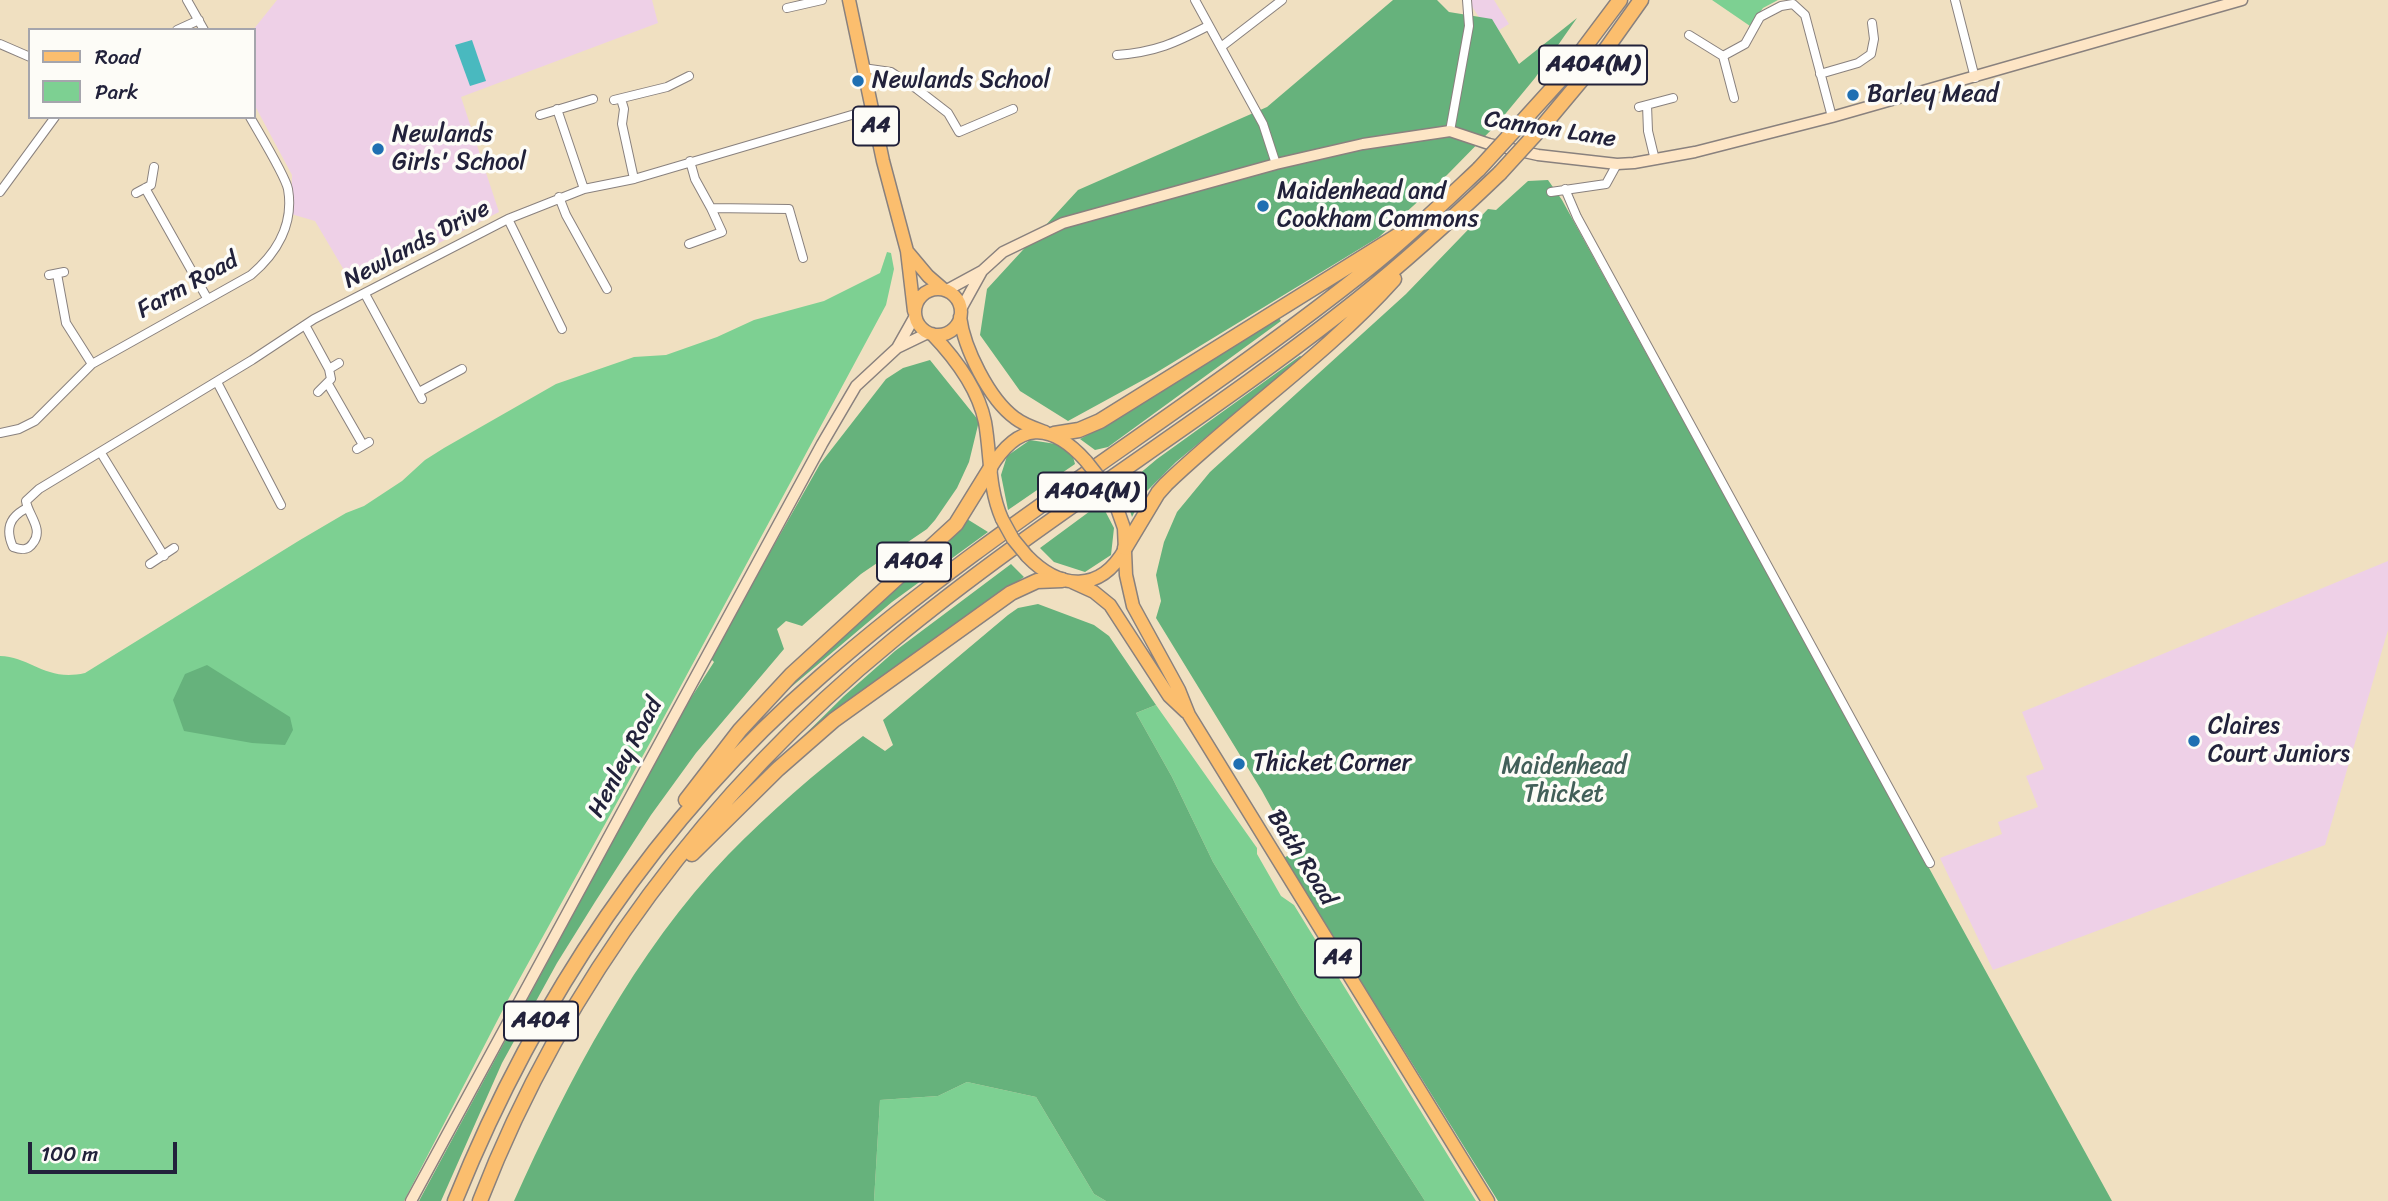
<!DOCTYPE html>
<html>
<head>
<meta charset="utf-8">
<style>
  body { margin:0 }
  #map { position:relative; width:2388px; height:1201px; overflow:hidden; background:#f0e0c1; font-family:Sriracha,sans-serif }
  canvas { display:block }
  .legend { position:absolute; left:28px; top:28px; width:228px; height:91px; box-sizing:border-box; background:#fdfcf7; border:2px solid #a5a5ac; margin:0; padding:9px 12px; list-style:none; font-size:21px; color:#22223b }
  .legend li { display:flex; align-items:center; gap:14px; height:35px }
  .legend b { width:35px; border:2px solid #a5a5ac }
  .scale { position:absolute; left:28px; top:1142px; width:149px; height:32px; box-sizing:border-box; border:4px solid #22223b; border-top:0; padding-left:9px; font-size:21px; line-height:24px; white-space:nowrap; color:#22223b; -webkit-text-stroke:5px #fdfcf7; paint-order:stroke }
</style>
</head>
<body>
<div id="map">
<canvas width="2388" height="1201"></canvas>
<ul class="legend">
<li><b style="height:9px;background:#fbbe6e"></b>Road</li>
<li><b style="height:19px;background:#7dd092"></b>Park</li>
</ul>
<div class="scale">100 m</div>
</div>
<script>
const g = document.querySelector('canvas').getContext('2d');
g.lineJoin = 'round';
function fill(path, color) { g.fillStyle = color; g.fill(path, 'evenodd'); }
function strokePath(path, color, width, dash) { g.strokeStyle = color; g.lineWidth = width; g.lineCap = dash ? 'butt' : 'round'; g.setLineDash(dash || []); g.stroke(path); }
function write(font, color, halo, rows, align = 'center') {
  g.font = font + ' Sriracha,sans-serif'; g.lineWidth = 7; g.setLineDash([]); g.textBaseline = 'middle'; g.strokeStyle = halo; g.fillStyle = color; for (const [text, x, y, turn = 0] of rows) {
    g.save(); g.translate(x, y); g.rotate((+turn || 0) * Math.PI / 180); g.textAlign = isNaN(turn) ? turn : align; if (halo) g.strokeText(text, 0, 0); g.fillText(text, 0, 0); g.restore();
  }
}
const built = new Path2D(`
  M277 0H652L658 23 461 97 499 212 354 287 315 221 291 214 292 175 254 104 253 30Z
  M1472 0H1494L1509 24 1491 35 1471 5Z
  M2388 561V630L2325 845 1993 970 1940 858 2002 834 1998 822 2038 807 2026 776 2044 769 2022 712Z`);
const green = new Path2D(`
  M1712 0H1778L1763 8 1750 26Z
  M887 252 891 253 894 269 886 305 656 732 510 996 404 1201H0V656C31 657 46 682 85 673L300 540 346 513 364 506 402 481 425 460 444 448 556 384 634 357 666 355 717 337 754 320 824 301 880 273Z
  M1156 705 1257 848V854L1281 896 1294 905 1476 1201H1425L1301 1008 1213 862 1172 777 1136 713Z
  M967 1082 1036 1097 1094 1194 1106 1201H874L880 1100 938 1096Z`);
const forest = new Path2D(`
  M1393 0H1437L1449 12 1492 19 1519 64 1577 18 1535 78 1497 124 1447 175 1379 237 1154 374 1068 421 1020 391 980 335 987 289 1078 190 1267 107Z
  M1548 180 1562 200 2112 1201H1498L1284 858 1295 851 1262 791 1156 618 1161 601 1156 575 1164 542 1177 512 1210 472 1406 294 1488 209 1496 210 1528 181Z
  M1279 318 1281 321 1108 447 1095 450 1080 439 1118 419Z
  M1300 356 1302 357 1292 366 1176 462 1143 495 1132 517 1125 496 1131 495 1132 480 1157 459Z
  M930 360 979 421 969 462 957 488 935 520 927 529 861 574 802 626 786 621 777 629 784 649 696 753 651 815 595 902 557 963 502 1063 441 1201H419L682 712 714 662 710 658 820 464 886 379 903 368Z
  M1030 440 1056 444 1072 453 1075 464 1008 510 1001 475 1007 456Z
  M1101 503 1114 528 1111 555 1085 572 1054 562 1040 548Z
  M967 519 988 532 892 602 777 699Z
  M1011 564 1024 577 861 692 775 764 844 696 895 651Z
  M1038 604 1094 625 1109 636 1156 705 1136 713 1172 777 1213 862 1301 1008 1425 1201H1106L1094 1194 1036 1097 967 1082 938 1096 880 1100 874 1201H514C568 1081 636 950 728 855 770 812 815 773 863 736L885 751 893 745 883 720 1008 615 1018 608Z
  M207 665 290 717 293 730 285 745 252 743 184 731 173 700 185 674Z`);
const water = new Path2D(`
  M472 40 486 81 470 86 455 45Z`);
const street = new Path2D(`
  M187 0 204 30
  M1195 0 1263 124 1276 164
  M1955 0 1975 78
  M787 8 822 0
  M177 30 199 20
  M1689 35 1723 56 1734 98
  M0 44 30 57
  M1221 47 1282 0
  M1117 55C1156 52 1175 43 1208 26
  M1723 56 1745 44 1760 17 1781 6 1793 4 1805 15 1832 117
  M863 68 891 72 917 89 948 113 959 132 1013 109
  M1820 74 1858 63 1871 54 1874 39 1872 23
  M621 99 624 109 622 124 634 179
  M614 100 667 87 689 76
  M1647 105 1648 131 1655 160
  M1639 107 1673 98
  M557 109 584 189
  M540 115 593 99
  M1450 131 1469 26 1467 0
  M690 161 695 179 711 208 789 209 803 258
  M145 188 207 298
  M1565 189 1577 217 1930 863
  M0 192 55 117
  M1551 192 1606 184 1617 164
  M136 193 151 185 154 167
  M559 197 566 215 607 289
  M508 219 562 329
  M689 244 722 232 711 208
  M57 274 66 323 92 364
  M49 275 64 272
  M365 294 422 399
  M305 325 329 369 331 379 318 392
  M329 369 339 363
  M217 382 281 505
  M328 384 363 445
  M419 392 462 369
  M0 433 19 429 35 421 92 364 251 275C277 253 294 224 288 189 285 175 259 133 250 117
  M357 449 369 442
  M101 453 164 556
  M27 508C9 517 5 529 13 547 21 550 28 551 33 543 44 529 28 515 26 501L39 489 252 360 314 319 508 219 584 189 634 179 872 109
  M150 564 174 548`);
const secondary = new Path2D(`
  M947 290 982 271 1003 252 1063 223 1276 164 1363 144 1450 131 1489 144 1538 155 1617 164 1634 163 1695 152 1832 117 2242 0
  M961 309 982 271
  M897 348 915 316
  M411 1201 822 444 856 386 897 348 928 333`);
const primary = new Path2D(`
  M849 0 883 161 907 251 914 311
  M907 251 928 276 943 289
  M915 312a23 23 0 1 1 46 0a23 23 0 1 1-46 0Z
  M960 317C964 348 989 399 1015 418 1024 425 1034 428 1045 432
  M932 334C955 358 978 388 985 422 991 456 988 487 1002 519
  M990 469C1018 422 1050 421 1086 461
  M1112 494 1124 528 1126 575 1133 606 1179 690 1189 715 1488 1201
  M1027 556C1060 590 1100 593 1125 549
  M1072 582 1094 592 1110 605 1169 696 1186 712`);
const highway = new Path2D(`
  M1521 123 1560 80 1620 0
  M1542 127 1599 59 1641 0
  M1054 434 1079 430 1100 421 1397 236
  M1125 548 1158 493 1166 484C1240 413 1326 355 1394 279
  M686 800 740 730 791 675 956 524 990 469
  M692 854 778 769 834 720 1011 593 1037 581 1062 580
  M455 1201C536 1000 657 818 821 676 992 526 1191 410 1369 268 1407 238 1443 203 1479 169
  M480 1201C564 983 711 789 892 641 1040 519 1206 420 1357 300 1407 260 1454 217 1500 173`);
const primaryBridge = new Path2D(`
  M1086 461 1112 494
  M1002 519 1013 539 1027 556`);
const highwayBridge = new Path2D(`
  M1479 169 1521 123
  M1500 173 1542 127`);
const markers = [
  [858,81,7,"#1f6fb2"],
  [1853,95,7,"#1f6fb2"],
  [378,149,7,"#1f6fb2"],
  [1263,206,7,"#1f6fb2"],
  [2194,741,7,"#1f6fb2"],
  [1239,764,7,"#1f6fb2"]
];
const shields = [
  [1593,65,108],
  [876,126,46],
  [1092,492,108],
  [914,562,74],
  [1338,958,46],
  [541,1021,74]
];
const shieldNames = [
  ["A404(M)",1593,65],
  ["A4",876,126],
  ["A404(M)",1092,492],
  ["A404",914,562],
  ["A4",1338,958],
  ["A404",541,1021]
];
const poiNames = [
  ["Newlands School",872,81],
  ["Barley Mead",1867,95],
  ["Newlands",392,135],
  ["Girls' School",392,163],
  ["Maidenhead and",1277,192],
  ["Cookham Commons",1277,220],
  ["Claires",2208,727],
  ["Court Juniors",2208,755],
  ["Thicket Corner",1253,764]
];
const streetNames = [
  ["Cannon Lane",1550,130,9],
  ["Newlands Drive",417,245,-28],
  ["Farm Road",188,286,-29],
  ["Henley Road",626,758,-62],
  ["Bath Road",1301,858,58]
];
const parkNames = [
  ["Maidenhead",1564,767],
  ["Thicket",1564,795]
];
fill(built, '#eed0e7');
fill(green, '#7dd092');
fill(forest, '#66b27c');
fill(water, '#49b9bf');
strokePath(street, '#89817e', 10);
strokePath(secondary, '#89817e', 13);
strokePath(primary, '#89817e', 15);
strokePath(highway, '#89817e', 17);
strokePath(street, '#fff', 8);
strokePath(secondary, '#fde5c5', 10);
strokePath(primary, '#fbbe6e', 12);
strokePath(highway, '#fbbe6e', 14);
strokePath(primaryBridge, '#89817e', 15, []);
strokePath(highwayBridge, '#89817e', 17, []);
strokePath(primaryBridge, '#fbbe6e', 12);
strokePath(highwayBridge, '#fbbe6e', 14);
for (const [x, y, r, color] of markers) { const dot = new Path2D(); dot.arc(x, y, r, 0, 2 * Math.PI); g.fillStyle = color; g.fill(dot); strokePath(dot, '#fdfcf7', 2.5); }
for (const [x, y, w] of shields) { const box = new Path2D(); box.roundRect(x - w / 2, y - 19.5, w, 39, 5); g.fillStyle = '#fdfcf7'; g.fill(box); strokePath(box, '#22223b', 2); }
write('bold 23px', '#22223b', null, shieldNames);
write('24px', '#22223b', '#fdfcf7', poiNames, 'left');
write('24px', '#22223b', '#fdfcf7', streetNames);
write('24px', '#425f59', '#fdfcf7', parkNames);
</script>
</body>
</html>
